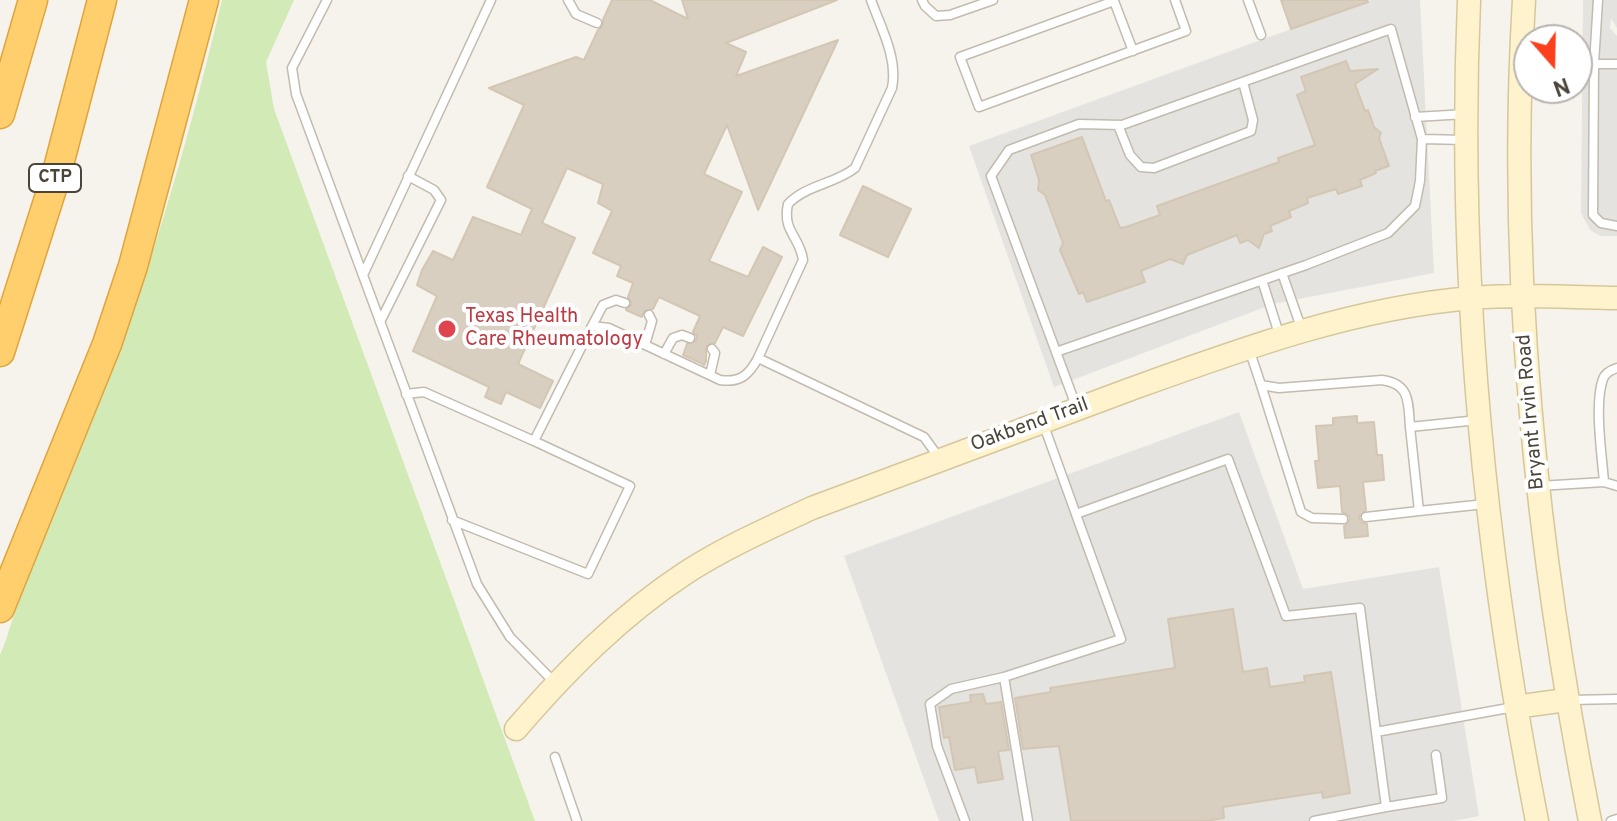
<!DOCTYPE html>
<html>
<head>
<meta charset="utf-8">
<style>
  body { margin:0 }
  #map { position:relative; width:1617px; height:821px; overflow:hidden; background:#f6f3ec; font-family:Overpass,sans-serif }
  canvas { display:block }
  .north { position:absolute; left:1513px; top:24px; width:80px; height:80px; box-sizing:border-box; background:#fff; border:2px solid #b7b4b0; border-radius:50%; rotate:160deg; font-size:22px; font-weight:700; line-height:32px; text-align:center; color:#4b4439 }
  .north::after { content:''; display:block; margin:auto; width:28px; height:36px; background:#fc3f1d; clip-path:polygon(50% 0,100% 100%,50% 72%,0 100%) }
</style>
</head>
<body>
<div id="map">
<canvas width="1617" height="821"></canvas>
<div class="north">N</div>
</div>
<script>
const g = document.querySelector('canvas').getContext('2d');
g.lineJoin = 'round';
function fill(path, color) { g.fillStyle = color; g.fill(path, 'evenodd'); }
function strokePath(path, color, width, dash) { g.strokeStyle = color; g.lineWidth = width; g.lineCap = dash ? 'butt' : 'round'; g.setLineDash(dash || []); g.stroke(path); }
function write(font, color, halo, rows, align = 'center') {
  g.font = font + ' Overpass,sans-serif'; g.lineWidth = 8; g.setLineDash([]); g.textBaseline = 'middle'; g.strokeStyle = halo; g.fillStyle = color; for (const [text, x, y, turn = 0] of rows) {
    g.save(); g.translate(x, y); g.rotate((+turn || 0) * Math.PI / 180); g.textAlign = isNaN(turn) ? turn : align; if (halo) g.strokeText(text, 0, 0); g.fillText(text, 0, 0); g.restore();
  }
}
const green = new Path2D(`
  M222 0H294L266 62 274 109 535 821H0V655C9 635 13 613 22 592 64 492 106 391 141 287 173 192 199 97 222 0Z`);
const parking = new Path2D(`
  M1371 0H1420L1434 273 1273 304 1054 387 969 146Z
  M1583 0H1617V28L1611 18 1610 28 1617 36V236H1600L1590 230 1581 213Z
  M1239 412 1303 589 1439 567 1479 816 1453 821H939L844 556Z`);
const building = new Path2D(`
  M612 0H650L688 19 682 0H837L726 43 746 52 736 76 838 40 758 210 727 125 704 174 742 192 709 261 748 277 763 247 782 257 743 336 723 327 715 343 706 346V361L704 365 701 363 683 355 687 344 696 341 697 336 693 332 700 316 659 297 653 309 644 311 642 317 626 310 632 304 628 297 633 283 617 276 621 266 593 253 612 211 598 203 603 184 567 168 542 223 575 238 518 364 553 381 540 408 506 392 501 404 485 397 489 387 413 351 437 296 417 285 422 270 433 251 453 260 473 217 521 235 532 209 487 187 524 105 489 88 576 57 584 60 598 30 603 26V20Z
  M1281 0H1367L1368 2 1291 29Z
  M1346 61 1350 71 1378 69 1355 84 1365 111 1368 110 1374 127 1381 133 1379 138 1389 166 1375 171 1376 173 1360 180 1362 186 1338 194 1336 189 1307 198 1308 203 1289 211 1291 217 1270 226 1272 231 1264 234 1259 248 1248 240 1240 243 1237 235 1187 255 1183 264 1170 259 1141 271 1145 282 1087 302 1083 292 1079 294 1060 250 1063 243 1045 195 1038 190 1039 180 1031 155 1082 137 1106 201 1109 200 1120 228 1126 227 1160 215 1157 206 1279 162 1278 158 1315 145 1297 95 1306 91 1301 77Z
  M863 186 911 209 888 257 840 235Z
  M1357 416V423L1374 422 1377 455H1382L1384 480 1363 482 1366 510 1359 517 1361 522 1367 524 1368 536 1345 538 1344 526 1348 523 1350 518 1347 514 1342 512 1340 486 1318 488 1315 461H1319L1316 426 1333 425V418Z
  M1233 609 1243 672 1267 668 1270 687 1305 682 1304 676 1331 672 1350 793 1323 798 1322 792 1223 807 1224 818 1206 821H1071L1059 746 1023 749 1015 698 1051 692 1050 688 1175 668 1168 619Z
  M983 694 986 704 1001 702 1009 750 998 751 1003 779 978 783 975 767 955 770 949 737 944 738 939 707 971 702 970 695Z`);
const lane = new Path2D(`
  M327 0 292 68 296 94 477 584 510 637 555 683
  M568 0 576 14 597 23
  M871 0C881 28 898 58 892 88L855 168C835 184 806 185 788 204 782 232 800 236 803 260L758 358 924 437 940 459
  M922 0 925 6 936 16 950 15 993 0
  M1248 0 1261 35
  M1598 0 1594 64H1617
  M1133 51 1114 1 960 57 979 107 1186 31 1175 0
  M1577 64H1594L1593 215 1601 223 1617 226
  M1415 117 1466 114
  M1118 125 1130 155 1141 167 1154 168 1251 131 1253 120 1243 82
  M1422 139 1465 140
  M1282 273 1302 330
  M363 275 491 0
  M1262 280 1280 337
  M380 322 441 200 434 190 408 176
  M592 326 603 305 616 300 625 303
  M645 345 652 321 649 315
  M1249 349 1261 385 1279 388 1382 380C1411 384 1408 403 1410 427L1478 420
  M1056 352 1306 265 1388 233 1415 206 1420 181 1422 139 1391 29 1122 125 1079 124 1009 150 991 176 1076 406
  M664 354 673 338 682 335 690 338
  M710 375 715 353 712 349
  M1261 385 1301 512 1312 518 1343 519
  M406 394 424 392 534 441 592 326 609 328 720 380C740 383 749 375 758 358
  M1410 427 1419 511 1485 504
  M1604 482C1602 456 1594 403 1603 379 1605 373 1611 370 1617 368
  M1539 486 1604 482 1617 486
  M1076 514 1228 459 1286 616 1360 608 1376 732
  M1366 517 1419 511
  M452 520 588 574 630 486 534 441
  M1571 700 1617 699
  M555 757 577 821
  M1386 807 1442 798 1436 755
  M965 821 937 746 930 704 951 689 1004 677
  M1028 821 1004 677 1121 639 1043 423
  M1314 821 1386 807 1376 732 1514 707
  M1611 821 1617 819`);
const secondary = new Path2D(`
  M1469 0C1457 276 1484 551 1537 821
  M1524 0C1507 275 1537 551 1590 821
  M1515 707 1566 700
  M516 729C567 670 621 615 687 572 726 547 769 528 812 508 918 468 1024 428 1131 389 1242 349 1353 308 1471 298 1519 294 1568 297 1617 298`);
const highway = new Path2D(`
  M0 114 33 0
  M0 352 56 176 102 0
  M0 608 107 344 133 266 204 0`);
const markers = [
  [447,329,10,"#e0444e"]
];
const shields = [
  [55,178,52]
];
const shieldNames = [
  ["CTP",55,178]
];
const healthNames = [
  ["Texas Health",465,318],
  ["Care Rheumatology",465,341]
];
const streetNames = [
  ["Bryant Irvin Road",1532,412,-95],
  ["Oakbend Trail",1030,426,-20]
];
fill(green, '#d2eab5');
fill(parking, '#e5e3e0');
fill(building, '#d8cfc1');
strokePath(building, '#d3c7b4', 2);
strokePath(lane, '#c2bbae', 11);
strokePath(secondary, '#d6c79b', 25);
strokePath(highway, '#e0a43c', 31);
strokePath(lane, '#fff', 8);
strokePath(secondary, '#fff3cd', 22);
strokePath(highway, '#ffcf6e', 28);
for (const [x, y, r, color] of markers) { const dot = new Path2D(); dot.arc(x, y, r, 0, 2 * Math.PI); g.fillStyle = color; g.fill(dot); strokePath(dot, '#fff', 3); }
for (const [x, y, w] of shields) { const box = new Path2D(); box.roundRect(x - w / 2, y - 14, w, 28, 6); g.fillStyle = '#fff'; g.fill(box); strokePath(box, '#4b4439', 2); }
write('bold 18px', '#4b4439', null, shieldNames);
write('20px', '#be3a42', '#fff', healthNames, 'left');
write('20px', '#4b4439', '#fff', streetNames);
</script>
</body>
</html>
